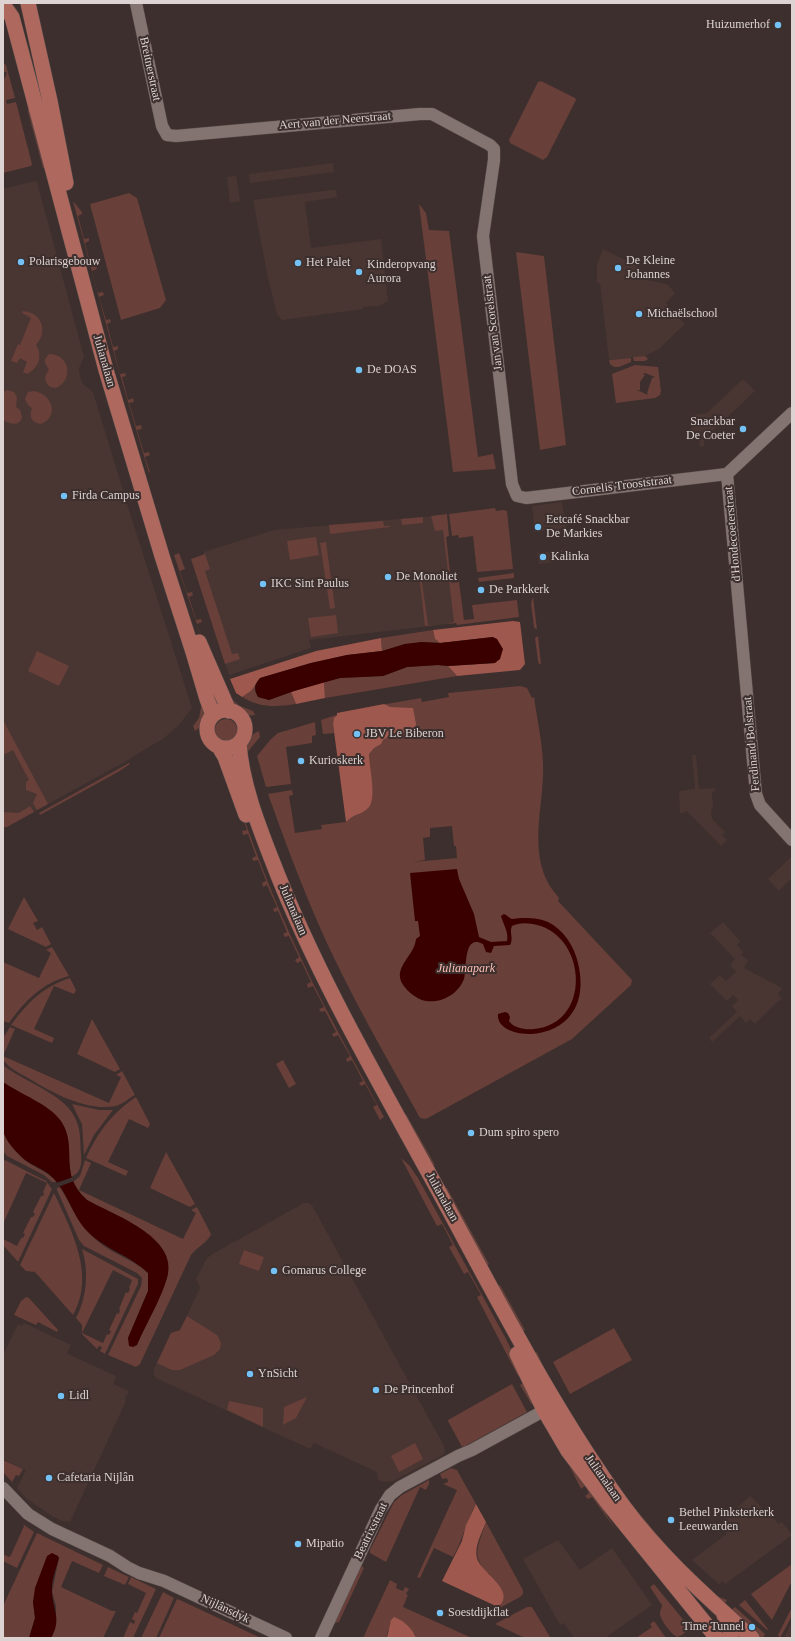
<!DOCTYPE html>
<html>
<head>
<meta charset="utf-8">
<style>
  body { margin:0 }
  #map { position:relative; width:795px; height:1641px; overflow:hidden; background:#3c2f2d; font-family:"Times New Roman",serif }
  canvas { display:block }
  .frame { position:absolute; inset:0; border:4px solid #dcd3d2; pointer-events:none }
</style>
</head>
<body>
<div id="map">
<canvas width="795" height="1641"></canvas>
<div class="frame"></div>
</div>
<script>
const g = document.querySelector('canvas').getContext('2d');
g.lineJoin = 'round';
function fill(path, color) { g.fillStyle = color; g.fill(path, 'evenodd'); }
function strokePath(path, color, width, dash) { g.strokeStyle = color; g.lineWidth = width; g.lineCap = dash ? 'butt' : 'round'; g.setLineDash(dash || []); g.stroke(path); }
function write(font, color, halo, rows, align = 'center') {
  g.font = font + ' "Times New Roman",serif'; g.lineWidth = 4; g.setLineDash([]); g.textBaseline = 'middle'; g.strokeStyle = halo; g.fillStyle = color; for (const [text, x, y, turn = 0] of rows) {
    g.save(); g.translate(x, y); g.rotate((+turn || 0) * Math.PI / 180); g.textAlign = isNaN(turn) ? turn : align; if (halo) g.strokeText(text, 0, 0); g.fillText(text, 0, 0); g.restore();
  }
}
const built = new Path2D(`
  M333 163 334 172 250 183 249 174Z
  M236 176 240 201 230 203 227 177Z
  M35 181 37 182 84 357 79 368 80 377 83 384 93 392 129 510 192 708 179 725 164 738 126 761 5 828 3 827V189Z
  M332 190H336L337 197 305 202 311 248 381 239 388 301 379 306 363 307V309L282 320 277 314 268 278 253 200Z
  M603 249 639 267 640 270 637 278 667 284 675 293 666 303 685 324 659 349 645 356 609 360 600 283 597 284V264Z
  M743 379 755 391 704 439V446L700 447 699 437 692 430 690 415 707 413Z
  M562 502 566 528 535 532 532 506Z
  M444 515 456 623 309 640 311 648 229 675 191 559 204 555V552L274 530Z
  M568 549 569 560 539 564 537 553Z
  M692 755H696L699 789 715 788V791L712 792 713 807 712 808 711 814 713 820 725 832 722 835 727 840 721 846 687 811 681 814 680 812 679 791 695 789Z
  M792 856V878L779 891 768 879Z
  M723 922 740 941 737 945 743 952 741 955 748 960 744 968 782 988 778 994 782 999 777 1002 755 1024 750 1019 746 1023 740 1016 712 1042 709 1038 737 1012 732 1006 738 1000 733 995 727 1001 710 984 720 975 726 981 736 972 730 965 735 959 710 933Z
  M304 1203H309L313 1207 444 1446 445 1452 443 1455 393 1481 383 1482 378 1480 377 1472 314 1443 310 1449 156 1378 154 1375V1369L171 1333 180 1330 200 1288 196 1279 207 1258 216 1252Z
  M24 1323 71 1345 67 1353 68 1354 116 1376 113 1384 129 1391 125 1398 126 1401 70 1522 62 1521 52 1516 27 1499 17 1488 26 1470 3 1459V1355L18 1324 22 1326Z
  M750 1496 779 1524 782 1522 792 1535 725 1584 723 1581 719 1584 692 1560 727 1534 723 1529 730 1523 726 1518Z
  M558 1540 580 1570 612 1548 652 1605 605 1638H574L564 1623 560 1625 523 1559Z
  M792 1622V1638H784Z`);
const green = new Path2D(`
  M3 63 6 65 15 98 6 100 7 104 16 102 32 164 31 166 3 173V81L7 73 3 71Z
  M541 81 575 98 576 100 547 157 543 160 510 143 509 140 538 82Z
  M28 105 49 168H43L28 112Z
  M129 193 137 198 166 300 160 308 121 320 90 204Z
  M73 201 82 212V214L78 216 84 239 89 238V241L85 243 91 267 96 266 97 269 92 271 98 293 103 292 104 295 99 297 106 320 110 319 111 322 107 324 113 347 118 346V349L114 351 120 374 125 373 126 376 122 377 128 400 133 398 134 402 129 403 136 426 141 425 142 429 137 430 144 453 149 452 150 455 145 457 150 472 149 473 116 361Z
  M419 204 426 213 429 230 449 231 478 457 493 454 496 469 453 472Z
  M516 252 544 256 566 445 540 450Z
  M23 311C41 312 49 331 36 345 43 356 39 368 27 374L23 372 27 362 20 358 17 363 11 361 18 344 20 345 31 318 22 313Z
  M49 354C70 354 74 380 56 388L50 387C44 382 44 376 49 370L45 363V359Z
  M645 356 648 359 645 361H634L633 357Z
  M631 358V362L619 367H614L610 364 609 360Z
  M635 365 658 367 661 391 660 395 655 398 616 403 612 374ZM645 373 655 377 652 378 647 393 648 395 637 390H640V382L645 375 643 374Z
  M7 390 14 392 17 397 16 407 20 410 22 417C20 427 10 424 3 420V392Z
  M34 391C52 394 60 416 41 424 31 423 29 416 32 408L28 405 25 399 28 392Z
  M495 508 496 511 503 510 507 511 513 569 477 572 473 536 459 538 458 535 452 536 449 514Z
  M447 514 449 536 446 537 451 583 459 582 464 620 474 619 472 605 517 600 519 617 457 625 456 623 446 624 454 622 443 530 435 531 431 516Z
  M423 517V523L402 525 401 519Z
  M383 521 384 526H390V527L330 534 329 525Z
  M316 537 319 555 290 560 287 541Z
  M326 542 335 608 330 609 320 543Z
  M179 553 185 569 180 571 187 593 192 592 193 595 189 597 196 620 201 619 202 622 197 624 205 646 209 645 210 647 205 648 174 555Z
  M205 554 210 569 205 571 232 654 238 653 240 659 225 664 191 559Z
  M429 573 421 575 428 625H435L425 626 419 574Z
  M514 573V578L479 582 478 578Z
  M533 597 537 629 534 628 531 603Z
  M336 615 338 633 311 637 308 618Z
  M433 630 435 639 440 643 422 642 405 644 382 651 381 638Z
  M538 636 541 664H539L538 661 535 638Z
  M37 651 69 666 59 686 28 671Z
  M438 665 448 666 457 676 325 698 324 682 340 678 383 676 407 667Z
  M255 684V691L258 697 269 700 291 692 296 704C276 707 260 708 242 697L251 691Z
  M520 686 527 688 532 698 534 697C537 719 542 740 543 762 545 801 529 843 547 881 550 887 555 893 559 898L558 901 632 980 631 985 572 1039 426 1119 420 1118C391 1065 361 1014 335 960 309 906 288 850 268 794L292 790 293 795 289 796 295 833 322 829 321 825 346 822 349 817 359 814 361 747 375 706 421 698 422 702 449 697 448 693ZM452 826 454 846H456L457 858 413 862 425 860 423 838 430 837V828Z
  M227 695 240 706 253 711 255 715C242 718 232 705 227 695Z
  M204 703C206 715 206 724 195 731L193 726 199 718 201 707Z
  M336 715 333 723 334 733 323 734 321 720Z
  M215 730a11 11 0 1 1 22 0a11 11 0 1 1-22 0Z
  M3 720 48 804 37 810 33 803 37 794 26 790V782L29 780 13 750 3 755Z
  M315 722 316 735 312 736V743L286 747 291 784 266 787 257 756 271 739 278 733Z
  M259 731 260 737 245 755C246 744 247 736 259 731Z
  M129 763 130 764 118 772 40 815 39 813Z
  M237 799C256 853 276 906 301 958 326 1012 356 1064 384 1117L380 1120 373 1107 377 1105 365 1084 361 1086 359 1083 363 1081 352 1060 347 1062 346 1059 350 1056 338 1035 334 1037 332 1034 336 1032 325 1011 321 1012 319 1009 324 1007 313 986 308 988 307 984 311 982 301 961 297 963 295 960 299 957 289 936 285 937 283 934 287 932 278 911 274 912 273 909 277 907 267 885 263 887 262 883 266 881 258 860 253 861 252 858 256 856 248 834 243 835 242 831 247 830 239 808 235 809 233 800Z
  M30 806 34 812 7 827H3V812L19 813Z
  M24 897 38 921 33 923 37 930 42 927 51 944 46 947 8 929Z
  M52 947 69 976C42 983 25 1001 9 1023L3 1021V962L39 978 51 953 46 950Z
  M70 978 76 990 74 994 54 986 34 1029 54 1038 52 1043 11 1025C27 1003 44 986 70 978Z
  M92 1019 120 1069 115 1072 77 1054Z
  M10 1027 15 1029 3 1056 109 1103 121 1077 116 1075 122 1071 135 1095C129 1098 123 1104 116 1106 87 1112 51 1092 28 1078 19 1073 9 1068 3 1060V1038Z
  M283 1060 296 1084 289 1088 276 1064Z
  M3 1065C24 1082 67 1095 76 1120 81 1130 80 1143 81 1154 82 1164 81 1173 71 1177L66 1132 54 1114 3 1082Z
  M136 1097 150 1124 148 1128 129 1119 108 1162 128 1171 126 1176 86 1158C98 1132 112 1113 136 1097Z
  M72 1104 99 1110H113L94 1135 84 1155 82 1124Z
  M406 1114 435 1165 431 1167 443 1190 447 1188 489 1264 485 1266 496 1287 500 1285 525 1330 521 1332 533 1354 537 1352 542 1364 538 1366 401 1116Z
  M3 1131C9 1142 16 1153 26 1161 37 1169 48 1172 57 1182H52L44 1175 7 1156 3 1151Z
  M166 1152 195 1204 190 1207 150 1188Z
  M401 1158 409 1165 418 1178 505 1337 523 1374 518 1376 477 1297 481 1295 468 1272 464 1274 449 1247 453 1245 442 1224 437 1226Z
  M5 1160 46 1181 52 1189 18 1262 3 1245V1239L17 1246 21 1238H23L25 1234 23 1233 31 1217H33L35 1214 33 1212 41 1196H43L44 1193 43 1192 47 1183 26 1173 3 1224V1161Z
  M85 1160 91 1163 79 1190 183 1239 196 1213 191 1210 197 1207 211 1234C209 1241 196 1248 191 1255L140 1364 136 1367 108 1355 141 1286 142 1278 137 1273 84 1246 79 1240 57 1190V1188L60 1187C75 1211 80 1229 104 1246 118 1256 135 1261 148 1273V1291L128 1338 137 1345 163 1286 168 1273 138 1227 87 1200 81 1194 73 1182 80 1176Z
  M54 1193C71 1229 96 1275 73 1315L35 1272 26 1271 20 1265Z
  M82 1249 138 1279V1284L105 1354 100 1351 102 1347 99 1346 97 1349 82 1334V1325L76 1318C87 1297 89 1271 82 1249ZM113 1270 132 1280 129 1288 130 1289 128 1293 126 1292 119 1309 120 1310 119 1314 117 1313 109 1330 111 1331 109 1335 107 1334 103 1343 82 1333Z
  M244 1250 264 1257 259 1271 239 1264Z
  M26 1297 29 1298 58 1330 57 1332 38 1322 36 1325 14 1315 21 1301Z
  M187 1316 217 1335 221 1343 220 1349 214 1355 180 1370H172L157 1363 171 1333 180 1330Z
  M614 1328 632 1360 570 1394 553 1362Z
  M527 1380 533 1401 532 1405 520 1385Z
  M512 1384 527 1412 465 1446 462 1447 448 1421V1420Z
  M307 1397 296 1418 283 1425 284 1407Z
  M229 1401 263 1408V1427L227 1410Z
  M415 1443 423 1459 399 1472 391 1456Z
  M3 1460 23 1469 19 1476 16 1475 12 1482 3 1472Z
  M567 1461 599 1503 616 1530 592 1497 588 1499 585 1496 589 1493 585 1486 581 1489Z
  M451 1468 457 1470 476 1504C466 1521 463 1540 453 1557L434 1548 420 1578 417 1577 457 1490 443 1484 448 1482 447 1478 442 1479 440 1474Z
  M429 1480V1484L426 1490 420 1487 386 1562 370 1553V1550L394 1502 402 1495Z
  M634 1507 675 1556 717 1596 727 1600 724 1605 662 1545Z
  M486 1522 523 1590V1594L520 1597 494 1611H492L494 1605 490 1575C469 1557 479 1544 486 1522Z
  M23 1524 34 1532 17 1568 3 1561V1554L9 1557 11 1555 24 1526Z
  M37 1533 103 1565 99 1573 72 1561 61 1587 112 1611H116L103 1638H51L53 1634 56 1619V1606L52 1592 59 1558 33 1602 35 1618 29 1638H3V1606Z
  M792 1564V1581L772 1620 751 1594Z
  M362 1566 364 1568 339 1622 335 1623 334 1622 359 1568Z
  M108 1567 129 1577 125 1585 104 1576Z
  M131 1577 156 1589 133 1638H123L130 1622 134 1624 135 1621 132 1619 135 1612 137 1613 146 1593 128 1584Z
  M390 1580 397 1584 396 1588 403 1591 405 1587 409 1589 406 1594 408 1595 403 1607 472 1638H416L414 1633 388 1630 387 1638H363Z
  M654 1584 690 1628 682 1635 677 1637C671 1634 659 1619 660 1612 660 1610 662 1608 662 1605L650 1587Z
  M163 1592 174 1598 156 1638H141Z
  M177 1599 182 1601 261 1638H159Z
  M745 1600 768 1629 767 1630 739 1605Z
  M527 1607H532L550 1637 525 1638 495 1624Z
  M735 1607 765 1634 763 1638H760L730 1611Z
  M792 1607V1616L780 1638 778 1635Z
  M654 1621 666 1638H636L652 1627 650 1624Z`);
const forest = new Path2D(`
  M513 621 520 622 525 664 520 670 457 676 448 666 495 663 493 637 440 643 435 639 433 630Z
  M381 638 382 651 347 655 311 663 260 678 251 691 242 697 236 693 230 679 316 651Z
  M324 682 325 698 296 704 291 692Z
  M384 704 390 707 413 708 416 724 415 731 389 736 383 740 381 744 374 748 369 754C369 767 377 797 369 807 363 815 352 814 346 822L333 724 334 718 337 715V713Z
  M476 1504 486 1522C482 1533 474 1546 477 1558 480 1572 518 1591 498 1607L442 1581 462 1541 466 1525Z
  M394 1617C403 1620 413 1629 416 1638H387L391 1620Z`);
const water = new Path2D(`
  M493 637 497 639 503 649 500 659 495 663 448 666 438 665 407 667 383 676 340 678 294 691 269 700 258 697C254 689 254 685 260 678L311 663 347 655 382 651 405 644 422 642 440 643Z
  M457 869 459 879 474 914 479 937 491 942 507 941C509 932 503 924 501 916L504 914C507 915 509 918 512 919 514 919 518 918 521 918 530 918 539 918 548 922 564 930 574 946 578 963 598 1048 494 1045 498 1014L505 1012 508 1013 510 1017 509 1021C513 1028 526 1030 534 1029 592 1024 587 937 537 925 529 923 520 922 512 926 509 932 514 939 510 945L494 946 491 953 486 952 483 944C463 933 467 968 464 979 460 990 449 999 436 1001 427 1002 421 1001 413 995 383 971 414 960 416 939L420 936 418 921H415L410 873Z
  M3 1082C20 1094 49 1104 61 1121 79 1148 57 1173 87 1200 112 1214 176 1236 168 1274 163 1296 146 1324 137 1345L133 1347 129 1346 128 1338 148 1291V1273C131 1256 106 1250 88 1232 72 1216 68 1192 51 1176 44 1169 33 1166 25 1160 17 1153 6 1142 3 1131 1 1121 3 1094 3 1082Z
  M52 1553 58 1556 59 1558C56 1569 51 1581 52 1592 53 1610 62 1620 51 1638H29L35 1618 33 1602 35 1588 47 1556Z`);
const pier = new Path2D(`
  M73 1177 74 1181 58 1187 56 1183Z`);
const tertiary = new Path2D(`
  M136 3 162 126 167 135 176 136 420 114H432L490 145 494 149V160L483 236 512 484 517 496 526 498 727 474
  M792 413 727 474 756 794 760 805 792 840
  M3 1488 28 1514 52 1529 110 1556 127 1567 139 1573 164 1581 286 1638
  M321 1638 381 1509 390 1495 400 1487 458 1456 472 1450 536 1415 544 1410 549 1403`);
const primary = new Path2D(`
  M28 3 50 101 66 183
  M3 6 7 10 12 17 106 370 162 556 193 652 207 699 213 715
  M199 642 229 711
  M207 729a19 19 0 1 1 38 0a19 19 0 1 1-38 0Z
  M239 743C242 787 261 832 277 873 318 976 373 1071 426 1168 489 1282 547 1401 624 1507 660 1556 707 1597 752 1638
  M219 747 225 757 246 815
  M517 1354 544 1410 568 1451 607 1502 717 1638
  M724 1615 730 1628 731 1638`);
const markers = [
  [778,25,4,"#73c1f5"],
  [21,262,4,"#73c1f5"],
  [298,263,4,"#73c1f5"],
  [618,268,4,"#73c1f5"],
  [359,272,4,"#73c1f5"],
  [639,314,4,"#73c1f5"],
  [359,370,4,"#73c1f5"],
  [743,429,4,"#73c1f5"],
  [64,496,4,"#73c1f5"],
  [538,527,4,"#73c1f5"],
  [543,557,4,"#73c1f5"],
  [388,577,4,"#73c1f5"],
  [263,584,4,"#73c1f5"],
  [481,590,4,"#73c1f5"],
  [357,734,4,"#73c1f5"],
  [301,761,4,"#73c1f5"],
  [471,1133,4,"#73c1f5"],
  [274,1271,4,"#73c1f5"],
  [250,1374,4,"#73c1f5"],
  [376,1390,4,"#73c1f5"],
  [61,1396,4,"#73c1f5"],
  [49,1478,4,"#73c1f5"],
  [671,1520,4,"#73c1f5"],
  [298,1544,4,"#73c1f5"],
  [440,1613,4,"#73c1f5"],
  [752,1627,4,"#73c1f5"]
];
const poiNames = [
  ["Huizumerhof",770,25,"right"],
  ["De Kleine",626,261],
  ["Johannes",626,275],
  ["Polarisgebouw",29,262],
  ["Het Palet",306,263],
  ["Kinderopvang",367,265],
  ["Aurora",367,279],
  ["Michaëlschool",647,314],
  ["De DOAS",367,370],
  ["Snackbar",735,422,"right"],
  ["De Coeter",735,436,"right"],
  ["Firda Campus",72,496],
  ["Eetcafé Snackbar",546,520],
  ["De Markies",546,534],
  ["Kalinka",551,557],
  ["De Monoliet",396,577],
  ["IKC Sint Paulus",271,584],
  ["De Parkkerk",489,590],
  ["JBV Le Biberon",365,734],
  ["Kurioskerk",309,761],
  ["Dum spiro spero",479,1133],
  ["Gomarus College",282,1271],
  ["YnSicht",258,1374],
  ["De Princenhof",384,1390],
  ["Lidl",69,1396],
  ["Cafetaria Nijlân",57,1478],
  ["Bethel Pinksterkerk",679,1513],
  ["Leeuwarden",679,1527],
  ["Mipatio",306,1544],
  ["Soestdijkflat",448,1613],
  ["Time Tunnel",744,1627,"right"]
];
const streetNames = [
  ["Breitnerstraat",150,69,78],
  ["Aert van der Neerstraat",335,121,-5],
  ["Jan van Scorelstraat",493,323,-97],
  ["Julianalaan",104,361,74],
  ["Cornelis Trooststraat",622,486,-7],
  ["d'Hondecoeterstraat",733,534,-95],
  ["Ferdinand Bolstraat",752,744,-95],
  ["Julianalaan",293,910,67],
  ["Julianalaan",442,1197,61],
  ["Julianalaan",603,1478,55],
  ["Beatrixstraat",371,1531,-64],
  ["Nijlânsdyk",225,1609,25]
];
const parkNames = [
  ["Julianapark",466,969]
];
fill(built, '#493632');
fill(green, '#683f39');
fill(forest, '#9e584d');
fill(water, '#3a0000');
fill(pier, '#3c2f2d');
strokePath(tertiary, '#574c4a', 13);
strokePath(primary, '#574c4a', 16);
strokePath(tertiary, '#837471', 12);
strokePath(primary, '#ae685e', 15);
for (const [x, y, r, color] of markers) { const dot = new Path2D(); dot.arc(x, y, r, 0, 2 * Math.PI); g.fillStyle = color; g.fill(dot); strokePath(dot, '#3c2f2d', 1.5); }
write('12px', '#dcd3d2', '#3c2f2d', poiNames, 'left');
write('12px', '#dcd3d2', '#3c2f2d', streetNames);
write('italic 12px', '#fdbfb4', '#3c2f2d', parkNames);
</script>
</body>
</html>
